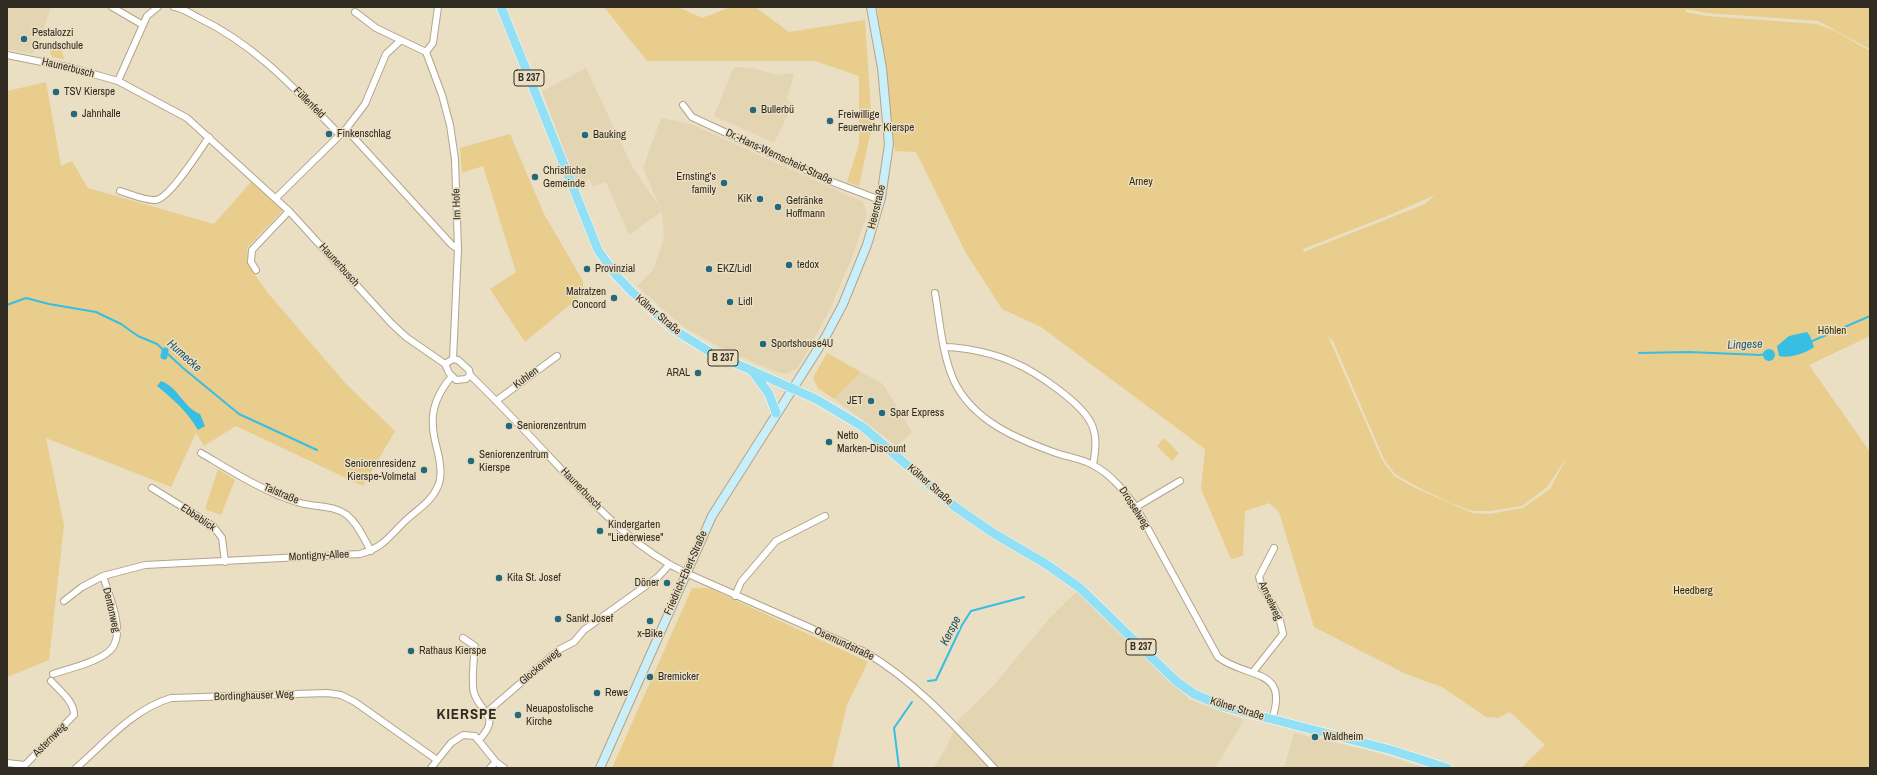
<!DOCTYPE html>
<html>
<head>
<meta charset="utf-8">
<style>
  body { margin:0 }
  #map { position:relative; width:1877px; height:775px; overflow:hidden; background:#eadec3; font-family:"Archivo Narrow",sans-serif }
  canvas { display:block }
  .frame { position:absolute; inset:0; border:8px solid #312c22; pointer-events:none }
</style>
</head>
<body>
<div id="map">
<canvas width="1877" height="775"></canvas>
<div class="frame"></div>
</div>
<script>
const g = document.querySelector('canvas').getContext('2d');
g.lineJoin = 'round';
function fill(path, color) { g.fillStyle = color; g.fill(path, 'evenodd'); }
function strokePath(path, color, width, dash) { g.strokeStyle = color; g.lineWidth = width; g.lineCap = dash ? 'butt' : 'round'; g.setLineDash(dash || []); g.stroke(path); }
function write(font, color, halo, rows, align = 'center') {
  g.font = font + ' "Archivo Narrow",sans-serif'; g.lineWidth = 3; g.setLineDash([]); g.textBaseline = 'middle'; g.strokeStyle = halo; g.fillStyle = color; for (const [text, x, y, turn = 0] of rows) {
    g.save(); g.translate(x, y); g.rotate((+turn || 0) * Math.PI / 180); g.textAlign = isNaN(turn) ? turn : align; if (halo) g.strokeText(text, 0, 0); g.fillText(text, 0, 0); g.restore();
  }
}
const built = new Path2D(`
  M7 7H51L44 27 45 28 35 51 32 54 7 49Z
  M735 67 753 68 778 75 794 73 787 100 793 104 774 143 714 116 732 71Z
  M586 68 632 166 660 208 643 168 661 118 691 124 863 202 867 215 852 257 831 307 803 359 796 369 785 374 771 370 721 348 682 326 637 286 653 270 664 239 662 211 629 235 606 182 593 187 590 179 577 185 542 91Z
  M861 372 883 384 912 432 897 446 834 399Z
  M1077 591 1190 700 1244 720 1215 768H933L946 748 959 719 993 686 1048 620Z
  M1294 733 1374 752 1426 768H1284Z`);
const green = new Path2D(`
  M604 7H678L702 18 731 7H755L789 32 865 20 872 126 859 186 847 182 859 144V76L815 61H647Z
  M877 7H1870V49L1818 21 1707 13 1686 9V12L1706 16 1817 24 1835 31 1870 51V336L1809 365 1870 452V768H1521L1545 745 1510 712 1498 718 1486 717 1442 687 1406 674 1314 627 1279 512 1269 503 1245 511 1243 556 1231 559 1201 489 1205 449 1041 327 1002 309 966 253 916 152 895 151ZM1435 195 1425 204 1304 252 1303 249 1387 216ZM1328 336 1333 341 1384 459 1395 474 1414 485 1448 502 1472 511H1490L1522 506 1547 487 1567 457 1550 489 1523 508 1490 514 1472 513 1413 487 1394 476 1382 460Z
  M54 41H57L60 45 64 59 52 57C49 51 49 45 54 41Z
  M46 82 61 166 72 161 88 188 214 224 252 181 283 210 247 248 248 264 267 292 346 384 395 431 363 486 236 426 204 446 196 433 171 487 46 438 64 525 49 660 7 677V91Z
  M510 134 544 214 583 281V294L525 342 490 289 516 272 483 166 462 173 460 148Z
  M827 353 861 372 834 399 818 388 813 378Z
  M1164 438 1179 453 1172 461 1157 446Z
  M218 469 235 480 221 515 205 509Z
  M692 588H709L868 662 847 705 832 768H612Z`);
const water = new Path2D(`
  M1807 332 1810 336 1814 347C1807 353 1788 359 1779 356L1777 346 1789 336Z
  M1763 355a6 6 0 1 1 12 0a6 6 0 1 1-12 0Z
  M161 381C178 387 184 408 200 414L205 426 198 430C187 411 173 399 157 386Z`);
const stream = new Path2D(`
  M7 305 26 298 49 304 96 312 121 324 138 336 157 344 183 368 239 414 317 450
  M1810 342 1870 316
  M1639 353 1689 352 1760 355 1765 354
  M928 681 936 680 962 625 971 611 1024 597
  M899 768 894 728 912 702`);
const canal = new Path2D(`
  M164 356 165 351`);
const street = new Path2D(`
  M112 7 143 25
  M174 7C183 8 191 14 199 18 257 46 295 89 339 134
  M438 7 433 43 426 52 442 95 450 125 455 159 458 249 453 359
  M355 12 376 28 426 52
  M7 55 72 68 118 81 187 118 289 211 391 323 406 337 445 364
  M118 81 147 16 158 7
  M683 105 692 117 830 181 880 200
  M346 129 365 104 386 54 400 41
  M120 191C130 194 146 201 156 200 170 198 200 150 209 137
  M276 198 346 129 452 245 458 249
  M256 270 251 262 252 250 289 211
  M935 293C940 322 942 354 954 381 973 421 1017 439 1056 453 1068 457 1082 459 1093 465 1112 475 1124 491 1136 507L1218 657C1246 679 1290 667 1272 719
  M944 347C965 347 996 354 1015 363 1036 372 1075 399 1088 418 1098 432 1096 449 1093 465
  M453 359 458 360 469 370 470 375 466 379 456 380 449 373 445 364Z
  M470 375C501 405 531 437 561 469 599 509 635 549 686 573L865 652C916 682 954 725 994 768
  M496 401 557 356
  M201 453C230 470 266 493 297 502 314 508 332 504 347 515 358 524 364 539 371 551
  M152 488 213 526 222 538 225 562
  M1136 507 1180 481
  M735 596 741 582 776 541 825 516
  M64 601 82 587 103 576 145 565 360 554C382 548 388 538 403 523 416 510 431 503 438 486 441 479 441 472 440 465 439 452 433 439 433 426 431 407 440 390 452 376
  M463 638 475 646C474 658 471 682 474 693 481 714 502 715 479 740
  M1253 672 1283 634 1279 616 1262 587 1259 577 1274 548
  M53 674C70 668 92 664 107 653 129 638 109 596 103 576
  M487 712 560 649 574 642 584 630 658 577 669 565
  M7 763 25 765
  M25 765 74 715C74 701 60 691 51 681
  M76 768C105 743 133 709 171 698L327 693 341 695 355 702 437 760
  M431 768 451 743 463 735 475 736 496 762 504 768
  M490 768 496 762`);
const secondary = new Path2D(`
  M600 768 712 516 825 338 843 304 867 245 881 198 889 144 882 68 871 7`);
const primary = new Path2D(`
  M501 7 598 250 615 274 631 291 673 329 710 352 816 399 863 427 954 506 993 533 1046 564 1080 588 1176 681 1194 694 1225 707 1391 750 1447 768
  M753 372 769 394 776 413`);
const markers = [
  [24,39,4,"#26687b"],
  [56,92,4,"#26687b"],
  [753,110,4,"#26687b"],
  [74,114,4,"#26687b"],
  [830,121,4,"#26687b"],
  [329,134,4,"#26687b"],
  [585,135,4,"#26687b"],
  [535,177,4,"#26687b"],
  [724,183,4,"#26687b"],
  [760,199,4,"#26687b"],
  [778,207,4,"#26687b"],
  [789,265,4,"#26687b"],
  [587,269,4,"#26687b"],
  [709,269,4,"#26687b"],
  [614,298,4,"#26687b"],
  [730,302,4,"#26687b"],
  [763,344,4,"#26687b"],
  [698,373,4,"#26687b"],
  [871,401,4,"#26687b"],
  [882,413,4,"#26687b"],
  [509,426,4,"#26687b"],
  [829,442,4,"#26687b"],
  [471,461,4,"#26687b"],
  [424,470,4,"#26687b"],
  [600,531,4,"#26687b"],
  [499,578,4,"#26687b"],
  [667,583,4,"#26687b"],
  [558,619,4,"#26687b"],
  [650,621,4,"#26687b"],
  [411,651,4,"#26687b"],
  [650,677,4,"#26687b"],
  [597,693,4,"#26687b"],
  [518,715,4,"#26687b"],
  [1315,737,4,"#26687b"]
];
const shields = [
  [529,78,30],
  [723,358,30],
  [1141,647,30]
];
const shieldNames = [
  ["B 237",529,78],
  ["B 237",723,358],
  ["B 237",1141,647]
];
const poiNames = [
  ["Pestalozzi",32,33],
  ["Grundschule",32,46],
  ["TSV Kierspe",64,92],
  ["Bullerbü",761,110],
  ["Jahnhalle",82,114],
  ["Freiwillige",838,115],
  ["Feuerwehr Kierspe",838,128],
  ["Finkenschlag",337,134],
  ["Bauking",593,135],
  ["Christliche",543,171],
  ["Gemeinde",543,184],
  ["Ernsting's",716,177,"right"],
  ["family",716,190,"right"],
  ["KiK",752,199,"right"],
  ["Getränke",786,201],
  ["Hoffmann",786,214],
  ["tedox",797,265],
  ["Provinzial",595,269],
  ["EKZ/Lidl",717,269],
  ["Matratzen",606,292,"right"],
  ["Concord",606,305,"right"],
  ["Lidl",738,302],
  ["Sportshouse4U",771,344],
  ["ARAL",690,373,"right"],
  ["JET",863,401,"right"],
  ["Spar Express",890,413],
  ["Seniorenzentrum",517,426],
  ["Netto",837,436],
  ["Marken-Discount",837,449],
  ["Seniorenzentrum",479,455],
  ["Kierspe",479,468],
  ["Seniorenresidenz",416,464,"right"],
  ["Kierspe-Volmetal",416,477,"right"],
  ["Kindergarten",608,525],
  ["\"Liederwiese\"",608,538],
  ["Kita St. Josef",507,578],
  ["Döner",659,583,"right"],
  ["Sankt Josef",566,619],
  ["x-Bike",650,634,"center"],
  ["Rathaus Kierspe",419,651],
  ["Bremicker",658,677],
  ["Rewe",605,693],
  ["Neuapostolische",526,709],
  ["Kirche",526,722],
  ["Waldheim",1323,737]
];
const streetNames = [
  ["Haunerbusch",68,68,14],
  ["Füllenfeld",309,103,45],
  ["Dr.-Hans-Wernscheid-Straße",779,157,25],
  ["Im Hofe",457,204,-92],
  ["Heerstraße",877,207,-76],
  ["Haunerbusch",339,265,48],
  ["Kölner Straße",658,315,40],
  ["Kuhlen",526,378,-36],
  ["Kölner Straße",930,485,41],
  ["Haunerbusch",581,489,46],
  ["Talstraße",281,494,23],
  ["Drosselweg",1134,508,57],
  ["Ebbeblick",198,518,34],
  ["Montigny-Allee",319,556,-3],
  ["Friedrich-Ebert-Straße",686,573,-66],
  ["Amselweg",1270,601,65],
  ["Dentonweg",111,610,77],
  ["Osemundstraße",844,644,25],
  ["Glockenweg",540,667,-40],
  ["Bordinghauser Weg",254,696,-2],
  ["Kölner Straße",1237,709,17],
  ["Asternweg",50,740,-45]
];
const parkNames = [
  ["Arney",1141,182],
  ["Höhlen",1832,331],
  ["Heedberg",1693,591]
];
const waterNames = [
  ["Lingese",1745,345,-2],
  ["Humecke",184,356,42],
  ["Kerspe",951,631,-63]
];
const districtNames = [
  ["KIERSPE",467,715]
];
fill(built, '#e4d5b2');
fill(green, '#e8cd8c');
fill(water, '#36bee3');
strokePath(stream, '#36bee3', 2);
strokePath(canal, '#36bee3', 7);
strokePath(street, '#b1a58b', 8);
strokePath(secondary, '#b1a58b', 10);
strokePath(primary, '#fff', 10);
strokePath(street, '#fff', 6);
strokePath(secondary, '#c9effa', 8);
strokePath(primary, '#92e0f6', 9);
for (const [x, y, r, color] of markers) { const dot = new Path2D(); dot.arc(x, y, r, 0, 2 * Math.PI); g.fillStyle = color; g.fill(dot); strokePath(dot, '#eadec3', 1.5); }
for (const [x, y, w] of shields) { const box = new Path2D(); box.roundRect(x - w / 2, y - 8, w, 16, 3); g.fillStyle = '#eadec3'; g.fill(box); strokePath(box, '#312c22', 1); }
write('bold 10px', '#312c22', null, shieldNames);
write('11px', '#312c22', '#eadec3', poiNames, 'left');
write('11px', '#312c22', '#eadec3', streetNames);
write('11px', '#3a2b00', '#eadec3', parkNames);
write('italic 12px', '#1f5464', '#eadec3', waterNames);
g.letterSpacing = '1px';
write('bold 15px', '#312c22', '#eadec3', districtNames);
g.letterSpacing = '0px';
</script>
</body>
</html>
